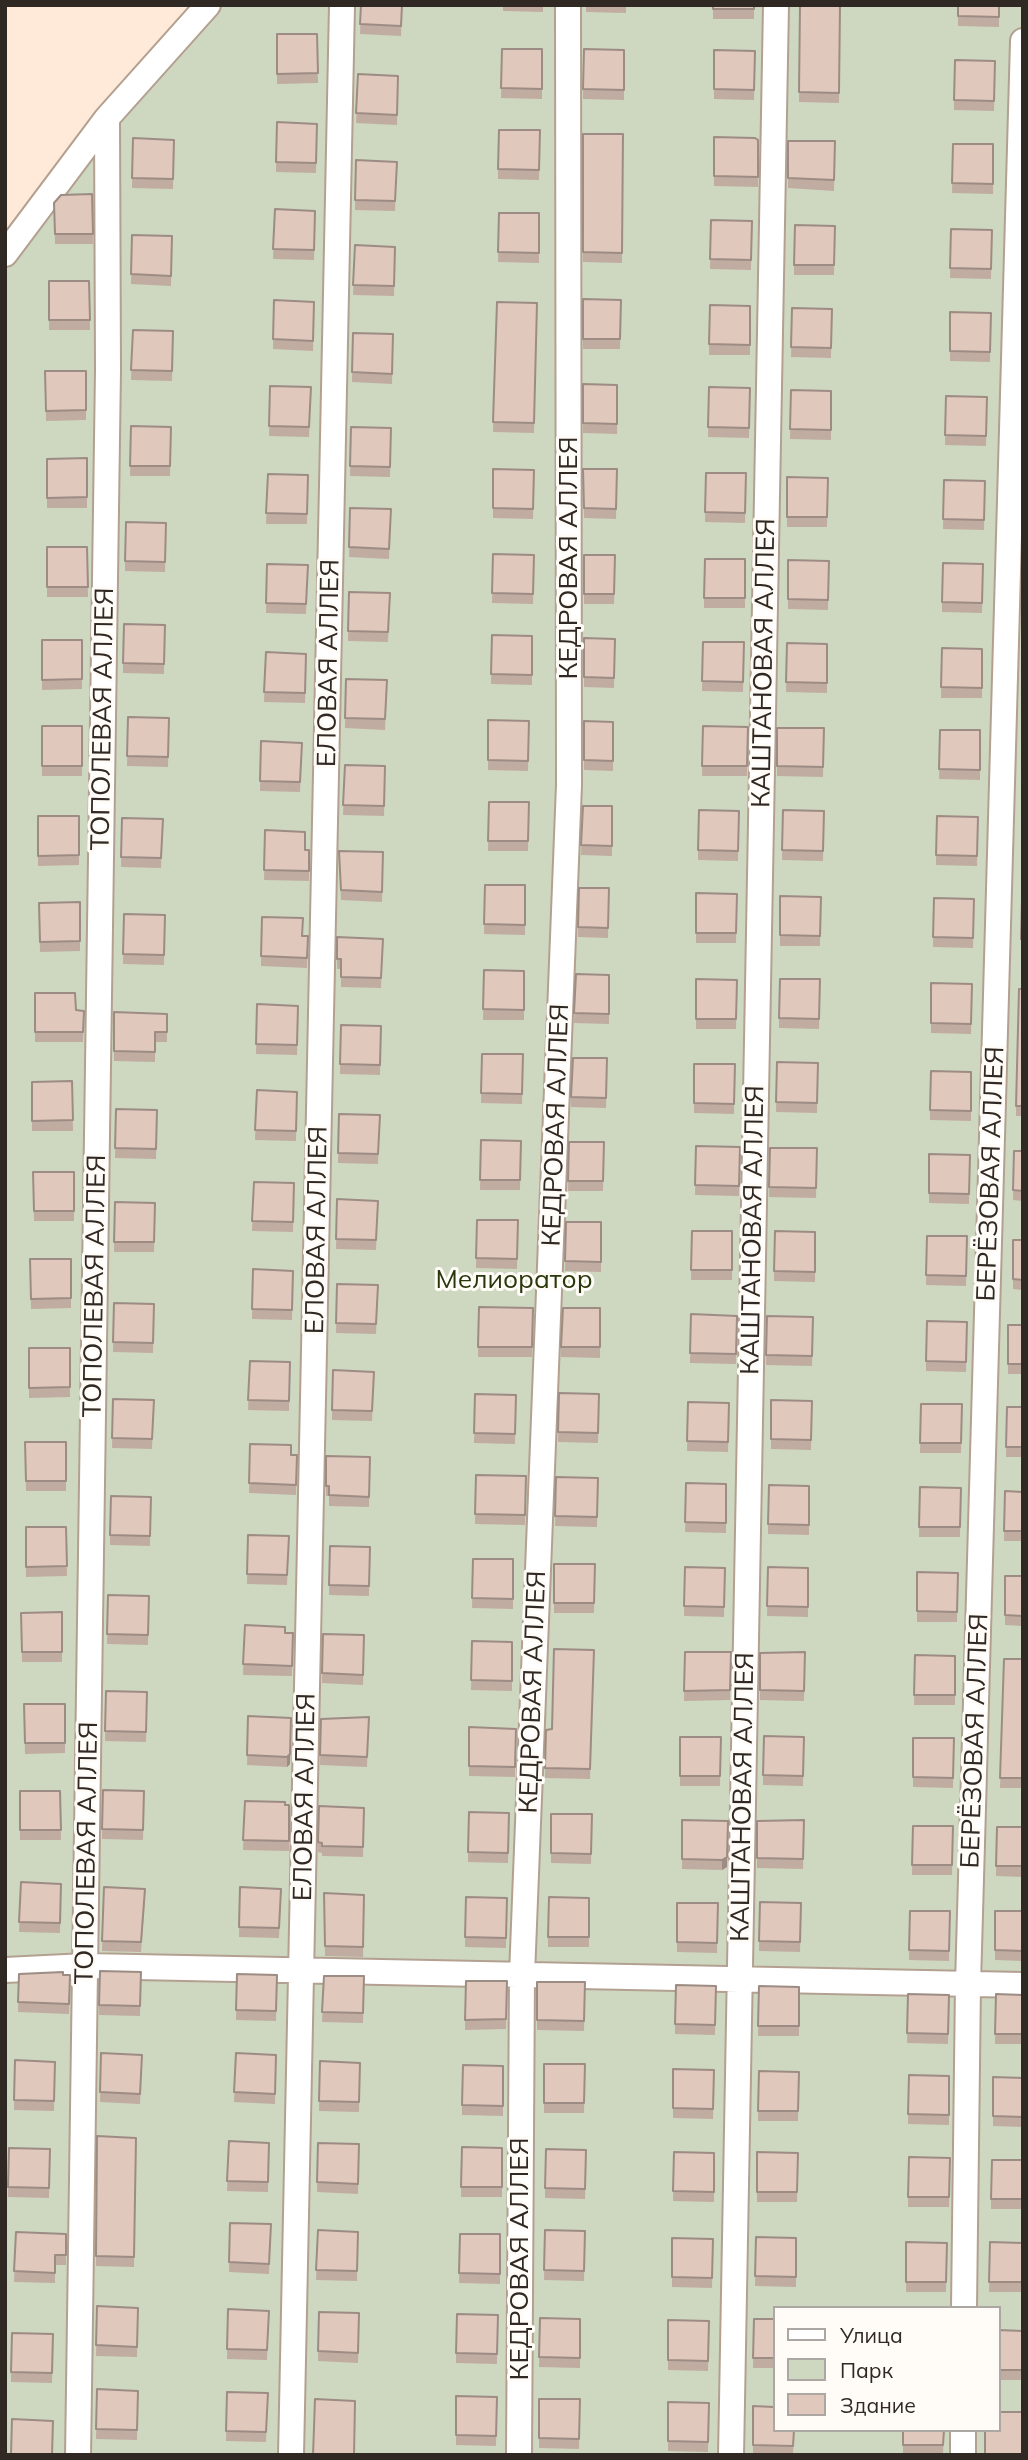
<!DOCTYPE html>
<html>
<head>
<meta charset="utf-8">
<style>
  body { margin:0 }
  #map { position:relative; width:1028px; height:2460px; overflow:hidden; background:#ffead9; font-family:Mulish,sans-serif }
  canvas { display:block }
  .frame { position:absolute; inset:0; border:7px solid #302822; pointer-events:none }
  .legend { position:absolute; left:773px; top:2306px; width:228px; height:126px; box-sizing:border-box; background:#fffbf7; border:2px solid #aca7a2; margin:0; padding:9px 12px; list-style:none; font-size:21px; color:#302822 }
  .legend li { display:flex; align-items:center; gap:14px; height:35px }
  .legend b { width:35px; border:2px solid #aca7a2 }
</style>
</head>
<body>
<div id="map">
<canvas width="1028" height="2460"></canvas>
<div class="frame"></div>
<ul class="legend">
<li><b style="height:9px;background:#fff"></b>Улица</li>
<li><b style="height:19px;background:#ced8c0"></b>Парк</li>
<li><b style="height:19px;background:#e0c8bc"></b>Здание</li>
</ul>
</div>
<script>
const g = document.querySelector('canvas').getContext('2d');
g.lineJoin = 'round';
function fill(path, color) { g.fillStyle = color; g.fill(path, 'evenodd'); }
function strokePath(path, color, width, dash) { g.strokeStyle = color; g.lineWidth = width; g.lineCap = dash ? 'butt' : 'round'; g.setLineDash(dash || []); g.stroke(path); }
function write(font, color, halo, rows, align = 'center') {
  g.font = font + ' Mulish,sans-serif'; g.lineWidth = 6; g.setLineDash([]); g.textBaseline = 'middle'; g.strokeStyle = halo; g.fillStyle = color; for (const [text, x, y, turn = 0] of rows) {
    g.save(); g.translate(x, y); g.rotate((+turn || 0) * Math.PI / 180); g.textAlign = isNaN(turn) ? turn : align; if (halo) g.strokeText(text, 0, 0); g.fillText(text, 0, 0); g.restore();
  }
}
const green = new Path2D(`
  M192 5H1023V2455H5V252ZM774 2308H998V2430H774Z`);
const street = new Path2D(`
  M5 254 107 118 208 5
  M5 1970 86 1966 1023 1985
  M964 2308 968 1984 1023 41
  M78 2455 108 370 107 118
  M291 2455 342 5
  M519 2455 522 1975 569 785 568 5
  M731 2455 776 5
  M963 2455V2430`);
const wall = new Path2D(`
  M361 5H402L401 36 360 34Z
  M503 5H543V12L503 11Z
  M586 5H626V13L586 12Z
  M713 5H754V19H713Z
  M800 5H840L839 103 799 102Z
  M958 5H999V27L958 26Z
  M277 34H317L318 83 277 84Z
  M502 49H542V99L501 98Z
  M624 50V100L583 99V89Z
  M755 51 754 100 714 99V89Z
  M995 61 994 111 954 110V100Z
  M358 74 398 76 397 125 356 123Z
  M277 122 317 124 316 173 276 172Z
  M540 130 539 180 498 179V169Z
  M583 134H623L622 263 583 262Z
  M714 137 758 140V187L714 186Z
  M133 138 174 140 173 189 132 188Z
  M788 141H835L834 191 788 188Z
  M953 144H993V194L952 193Z
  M356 160 397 162 395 211 355 210Z
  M92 194 93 244H55L54 203Z
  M275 209 315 211 314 260 273 259Z
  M499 213H539V263L498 262Z
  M711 220 752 221 751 270 710 269Z
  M835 226 834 275H794V265Z
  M951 229 992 230 991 279 950 278Z
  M132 235 172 236 171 286 131 284Z
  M355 245 395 247 394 296 353 295Z
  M49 281H89L90 330H49Z
  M583 299 621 300 620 349H583Z
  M274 300 314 302 313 351 273 349Z
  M497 302 537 303 534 433 493 432Z
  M750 306V355H709V344Z
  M792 308 832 309 831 358 791 357Z
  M991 313 990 362 950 361V351Z
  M133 330 173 331 172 381 131 380Z
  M353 333 393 334 392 384 352 382Z
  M45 371H86V420L46 421Z
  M583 384 617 385V434L583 433Z
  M270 386 311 387 309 437 269 436Z
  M709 387 750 388 749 438 708 437Z
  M791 390 831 391V440L790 439Z
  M946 396 987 397 986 446 945 445Z
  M131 426 171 427 170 476H130Z
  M351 427 391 428 390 477 350 476Z
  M87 458V508H47V459Z
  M493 469 534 470 533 519 493 518Z
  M583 469H617L616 519 584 518Z
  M706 473H746L745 523 705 522Z
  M268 474 308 475 307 524H266Z
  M828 478 827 527H787V517Z
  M944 480 985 481 984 530 943 529Z
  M350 508 391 509 389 559 349 557Z
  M166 523 165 572 125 571V561Z
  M47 547H87L88 597H47Z
  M493 554 534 555 533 604 492 603Z
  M584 555H615L614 604H584Z
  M745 559V608H704V598Z
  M788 560 829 561 828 610 788 609Z
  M267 564 308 565 306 614 266 613Z
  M983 564 982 613 942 612V602Z
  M349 592 390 593 388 642 348 641Z
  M165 625 164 674 123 673V663Z
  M492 635 532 636V685L491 684Z
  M584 638 615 639 614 688 584 687Z
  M42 640H82V689L42 690Z
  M703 642H744L743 692 702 691Z
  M787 643 827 644V693L786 692Z
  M942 648 982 649V698H941Z
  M266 652 306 654 305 703 264 702Z
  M346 679 387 680 385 730 345 728Z
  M128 717 169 718 168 767 127 766Z
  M488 720 529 721 528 771 488 770Z
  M584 721 613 722V771L584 770Z
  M42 726H82V776H42Z
  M703 726 748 727 747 776H702Z
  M824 728 823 777 777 776V766Z
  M940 730H980V780L939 779Z
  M261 741 302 743 300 792 260 791Z
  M345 765 385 766 384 816 343 815Z
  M489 802H529L528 851H488Z
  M583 806H612V856L581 855Z
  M783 810 824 812 823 861 782 860Z
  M739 811 738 861 698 860V850Z
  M38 816H79V865L38 866Z
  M978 817 977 866 936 865V855Z
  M122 818 163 819 161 868 121 867Z
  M265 830 305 850H309V881L264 880Z
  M339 851 383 852 382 902 341 900Z
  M485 885H525V935L484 934Z
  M579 888H609L608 938 578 937Z
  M696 893 737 894 736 943H696Z
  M780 896 821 897 820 946H780Z
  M934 898 974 899 973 948 933 947Z
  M80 902V951L40 952 39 903Z
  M124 914 165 915 164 965 123 964Z
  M262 917 303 936H308L307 968 261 966Z
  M337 937 383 939 381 988 341 987V969H337Z
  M484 970 524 971V1020H483Z
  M576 974 609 975V1024L574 1023Z
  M696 979 737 980 736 1029H696Z
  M820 979 819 1029 779 1028V1018Z
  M931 983 972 984 971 1034 931 1033Z
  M1023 989V1116H1016V1106Z
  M35 993 76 1010 84 1011 83 1042H35Z
  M257 1004 298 1006 297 1055 256 1054Z
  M114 1012 167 1014V1042H155V1062L114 1061Z
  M341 1025 381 1026 380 1075 340 1074Z
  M482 1054H523L522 1104 481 1103Z
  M607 1058 606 1108 571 1107V1097Z
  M777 1062 818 1063 817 1113 776 1112Z
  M694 1064H735L734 1114 694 1113Z
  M971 1072V1121L930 1120V1110Z
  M72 1081 73 1131H32V1082Z
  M257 1090 297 1092 296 1141 255 1140Z
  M116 1109 157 1110 156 1159 115 1158Z
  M339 1114 380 1115 378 1164 338 1163Z
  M481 1140 521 1141 520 1190H480Z
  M569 1142H604L603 1191H568Z
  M696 1146 740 1147 739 1196 695 1195Z
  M770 1148H817L816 1198 769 1197Z
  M1014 1151H1023V1201L1013 1200Z
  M929 1154 970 1155 969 1204 929 1203Z
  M33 1172H74V1221H34Z
  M254 1182 294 1183 293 1232 252 1231Z
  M337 1199 378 1201 376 1250 336 1249Z
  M155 1203 154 1252H114V1242Z
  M477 1220H518L517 1269 476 1268Z
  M566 1222H601V1272L565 1271Z
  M692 1231H732V1280H691Z
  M815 1232V1282L774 1281V1271Z
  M927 1236H967L966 1286 926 1285Z
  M1013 1240H1023V1290L1013 1289Z
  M30 1259H71V1308L31 1309Z
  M253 1269 293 1271 292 1320 252 1319Z
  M337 1284 378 1285 376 1334 336 1333Z
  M114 1303 154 1304 153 1353 113 1352Z
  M479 1307 533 1308 532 1357H478Z
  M600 1308V1358L561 1357V1347Z
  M691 1314 737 1316 736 1364 690 1363Z
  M767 1316 813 1317 812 1366 766 1365Z
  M967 1322 966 1372 926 1371V1361Z
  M1023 1325V1374H1008V1364Z
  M29 1348H70V1397L29 1398Z
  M250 1361 290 1362 289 1411 248 1410Z
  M333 1370 374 1372 372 1421 332 1420Z
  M559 1393 599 1394 598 1443 558 1442Z
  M475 1394 516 1395 515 1444 474 1443Z
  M113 1399 154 1400 152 1449 112 1448Z
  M771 1400 812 1401 811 1450 771 1449Z
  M688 1402 729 1403 728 1452 687 1451Z
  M921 1404H962L961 1453H920Z
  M1007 1407H1023V1457H1006Z
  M25 1442H66V1491H26Z
  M250 1444 291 1455H297L296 1495 249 1493Z
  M326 1456 370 1457 369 1507 329 1506V1496H326Z
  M476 1475 526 1476 525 1525 475 1524Z
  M556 1477 598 1478 597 1527 555 1526Z
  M686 1483 726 1484V1533L685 1532Z
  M809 1486V1535L768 1534V1524Z
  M920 1487 961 1488 960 1537H919Z
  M1005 1491 1023 1492V1541H1004Z
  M151 1497 150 1546 110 1545V1535Z
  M26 1527H66L67 1576 26 1577Z
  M248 1535 289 1536 287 1585 247 1584Z
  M330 1546 370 1547 369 1596 329 1595Z
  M473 1559H513V1609L472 1608Z
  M554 1564H595L594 1613H554Z
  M685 1567 725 1568 724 1617 684 1616Z
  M768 1567 808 1568V1617L767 1616Z
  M958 1573 957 1622H917V1611Z
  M1023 1576V1626L1005 1625V1615Z
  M108 1595 149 1596 148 1645 107 1644Z
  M62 1612V1662H22L21 1613Z
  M245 1625 285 1633H293L292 1676 243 1675Z
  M323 1634 364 1635 363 1685 322 1683Z
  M472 1641 512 1642V1691L471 1690Z
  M594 1650 590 1779 545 1778 546 1730 552 1729Z
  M685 1652H731L730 1700 684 1701Z
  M805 1652 804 1701 760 1700V1653Z
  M915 1655 955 1656V1705H914Z
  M1004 1659H1023V1788H1000Z
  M106 1691 147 1692 146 1742 105 1741Z
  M24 1704H65V1753L25 1754Z
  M248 1716 291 1718 290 1764 287 1767 247 1765Z
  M369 1717 367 1767 320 1765 321 1719Z
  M469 1727 516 1729 515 1777 469 1776Z
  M680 1737H721L720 1786H680Z
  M804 1737 803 1786 763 1785V1775Z
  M913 1738H954L953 1788 913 1787Z
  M20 1791H60L61 1840H20Z
  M144 1791 143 1840 102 1839V1829Z
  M245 1801 289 1805V1851L243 1850Z
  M364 1808 363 1857 322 1856V1853L318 1852V1842Z
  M509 1813 508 1863 468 1862V1852Z
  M551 1814H592L591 1864 551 1863Z
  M682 1820 728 1821 727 1867 722 1870 682 1869Z
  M804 1820 803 1869 757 1868V1821Z
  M913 1826H953L952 1875H912Z
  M997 1827H1023V1877L996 1876Z
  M21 1882 61 1884 60 1933 19 1932Z
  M104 1887 145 1899 141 1952 102 1951Z
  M240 1887 281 1889 279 1938 239 1937Z
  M324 1893 364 1895 363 1957 325 1956Z
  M466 1897 507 1898 506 1948 465 1947Z
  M589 1898V1947H548V1937Z
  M677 1903H718L717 1953 677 1952Z
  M801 1903 800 1952 759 1951V1941Z
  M910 1911H950L949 1961 909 1960Z
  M1023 1911V1961L995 1960V1950Z
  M141 1972 140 2016 99 2015V2005Z
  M19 1974 70 1975 69 2014 18 2012Z
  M237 1974 277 1975 276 2021 236 2020Z
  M324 1976H364L363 2023 322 2022Z
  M466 1981H507L506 2029 465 2030Z
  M537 1982H585L584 2031 537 2030Z
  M716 1986 715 2035 675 2034V2024Z
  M759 1986 799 1987V2036H758Z
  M908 1994 949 1995 948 2044 907 2043Z
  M996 1994 1023 1995V2044H995Z
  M101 2053 142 2055 140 2104 100 2102Z
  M236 2053 276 2055 275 2104 234 2102Z
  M15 2060 55 2062 54 2111 14 2110Z
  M320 2061 360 2063 359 2112 319 2111Z
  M544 2064H585L584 2113H544Z
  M503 2066V2116L462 2115V2105Z
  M673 2069 714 2070 713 2119 673 2118Z
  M759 2071 799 2072 798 2121H758Z
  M909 2075 949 2076V2125L908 2124Z
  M993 2077 1023 2078V2127L993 2126Z
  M97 2136 136 2138 134 2267 96 2266Z
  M229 2141 269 2143 268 2192 227 2191Z
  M318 2143 359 2144 358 2194 317 2192Z
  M462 2147 502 2148V2197H461Z
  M9 2148 50 2149 49 2198 8 2197Z
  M586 2150 585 2199 545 2198V2188Z
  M674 2152 714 2153V2202L673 2201Z
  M757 2152 798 2153 797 2202H757Z
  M909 2157 950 2158 949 2207H908Z
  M1023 2160V2209H991V2199Z
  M230 2223 271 2224 269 2274 229 2272Z
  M318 2230 358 2232 357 2281 316 2280Z
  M545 2230 585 2232 584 2281 544 2280Z
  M16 2232 66 2234V2265H55V2283L14 2282Z
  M460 2234H500V2284L459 2283Z
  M756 2237 796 2238V2287L755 2286Z
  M713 2239 712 2288 672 2287V2277Z
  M990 2242 1023 2243V2292H989Z
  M947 2243 946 2292H906V2282Z
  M97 2306 138 2308 137 2357 96 2356Z
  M228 2309 269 2311 267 2360 227 2359Z
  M319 2312 359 2313 358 2363 318 2361Z
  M498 2315 497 2364 456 2363V2353Z
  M540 2318 580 2319V2368L539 2367Z
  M754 2319H774V2368H753Z
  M668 2320 709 2321 708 2371 668 2370Z
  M998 2330 1023 2331V2380H998Z
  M53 2334 52 2383 11 2382V2372Z
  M97 2389 138 2391 137 2440 96 2439Z
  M227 2392 268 2393 266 2442 226 2441Z
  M456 2396 497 2397 496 2446 456 2445Z
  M580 2399 579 2449 539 2448V2438Z
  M668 2402 709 2403 708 2452 668 2451Z
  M753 2406 794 2430 793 2455H753Z
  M903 2430H944L943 2455H903Z`);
const shadedWall = new Path2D(`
  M291 1728 290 1764 287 1767V1757Z
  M728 1831 727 1867 722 1870V1860Z`);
const building = new Path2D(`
  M361 5H402L401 26 360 24Z
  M713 5H754V9H713Z
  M800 5H840L839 93 799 92Z
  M958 5H999V17L958 16Z
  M277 34H317L318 73 277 74Z
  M502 49H542V89L501 88Z
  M584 49 624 50V90L583 89Z
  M714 50 755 51 754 90 714 89Z
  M955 60 995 61 994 101 954 100Z
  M358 74 398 76 397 115 356 113Z
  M277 122 317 124 316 163 276 162Z
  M499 130H540L539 170 498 169Z
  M583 134H623L622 253 583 252Z
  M714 137 755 138 758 140V177L714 176Z
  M133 138 174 140 173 179 132 178Z
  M788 141H835L834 180 788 178Z
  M953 144H993V184L952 183Z
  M356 160 397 162 395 201 355 200Z
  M92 194 93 234H55L54 203 61 195Z
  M275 209 315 211 314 250 273 249Z
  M499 213H539V253L498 252Z
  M711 220 752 221 751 260 710 259Z
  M795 225 835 226 834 265H794Z
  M951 229 992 230 991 269 950 268Z
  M132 235 172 236 171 276 131 274Z
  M355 245 395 247 394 286 353 285Z
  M49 281H89L90 320H49Z
  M583 299 621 300 620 339H583Z
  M274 300 314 302 313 341 273 339Z
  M497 302 537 303 534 423 493 422Z
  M710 305 750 306V345L709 344Z
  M792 308 832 309 831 348 791 347Z
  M950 312 991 313 990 352 950 351Z
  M133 330 173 331 172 371 131 370Z
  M353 333 393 334 392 374 352 372Z
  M45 371H86V410L46 411Z
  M583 384 617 385V424L583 423Z
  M270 386 311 387 309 427 269 426Z
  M709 387 750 388 749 428 708 427Z
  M791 390 831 391V430L790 429Z
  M946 396 987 397 986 436 945 435Z
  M131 426 171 427 170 466H130Z
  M351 427 391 428 390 467 350 466Z
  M87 458V497L47 498V459Z
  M493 469 534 470 533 509 493 508Z
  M583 469H617L616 509 584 508Z
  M706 473H746L745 513 705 512Z
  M268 474 308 475 307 514 266 513Z
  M787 477 828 478 827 517H787Z
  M944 480 985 481 984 520 943 519Z
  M350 508 391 509 389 549 349 547Z
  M126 522 166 523 165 562 125 561Z
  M47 547H87L88 587H47Z
  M493 554 534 555 533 594 492 593Z
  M584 555H615L614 594H584Z
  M705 559H745V598H704Z
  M788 560 829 561 828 600 788 599Z
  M943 563 983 564 982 603 942 602Z
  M267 564 308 565 306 604 266 603Z
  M349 592 390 593 388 632 348 631Z
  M124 624 165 625 164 664 123 663Z
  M492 635 532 636V675L491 674Z
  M584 638 615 639 614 678 584 677Z
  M42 640H82V679L42 680Z
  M703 642H744L743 682 702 681Z
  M787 643 827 644V683L786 682Z
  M942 648 982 649V688L941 687Z
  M266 652 306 654 305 693 264 692Z
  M346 679 387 680 385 719 345 718Z
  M128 717 169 718 168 757 127 756Z
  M488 720 529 721 528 761 488 760Z
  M584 721 613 722V761L584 760Z
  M42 726H82V766H42Z
  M703 726 748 727 747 766H702Z
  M777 728H824L823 767 777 766Z
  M940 730H980V770L939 769Z
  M261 741 302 743 300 782 260 781Z
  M345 765 385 766 384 806 343 805Z
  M489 802H529L528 841H488Z
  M583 806H612V846L581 845Z
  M699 810 739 811 738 851 698 850Z
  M783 810 824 811 823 851 782 850Z
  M38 816H79V855L38 856Z
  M937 816 978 817 977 856 936 855Z
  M122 818 163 819 161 858 121 857Z
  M1023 818V857H1022Z
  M265 830 305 832V850H309V871L264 870Z
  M339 851 383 852 382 892 341 890Z
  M485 885H525V925L484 924Z
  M579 888H609L608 928 578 927Z
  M696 893 737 894 736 933H696Z
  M780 896 821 897 820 936 780 935Z
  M934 898 974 899 973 938 933 937Z
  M1022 900H1023V939H1021Z
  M80 902V941L40 942 39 903Z
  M124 914 165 915 164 955 123 954Z
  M262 917 303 918 302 936H308L307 958 261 956Z
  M337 937 383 939 381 978 341 977V959H337Z
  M484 970 524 971V1010L483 1009Z
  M576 974 609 975V1014L574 1013Z
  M696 979 737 980 736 1019H696Z
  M780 979H820L819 1019 779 1018Z
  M931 983 972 984 971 1024 931 1023Z
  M1019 989H1023V1106H1016Z
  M35 993H75L76 1010 84 1011 83 1032H35Z
  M257 1004 298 1006 297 1045 256 1044Z
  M114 1012 167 1014V1032H155V1052L114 1051Z
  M341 1025 381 1026 380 1065 340 1064Z
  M482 1054H523L522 1094 481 1093Z
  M573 1058H607L606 1098 571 1097Z
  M777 1062 818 1063 817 1103 776 1102Z
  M694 1064H735L734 1104 694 1103Z
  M931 1071 971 1072V1111L930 1110Z
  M72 1081 73 1120 32 1121V1082Z
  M257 1090 297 1092 296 1131 255 1130Z
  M116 1109 157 1110 156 1149 115 1148Z
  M339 1114 380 1115 378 1154 338 1153Z
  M481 1140 521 1141 520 1180H480Z
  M569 1142H604L603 1181H568Z
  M696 1146 740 1147 739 1186 695 1185Z
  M770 1148H817L816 1188 769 1187Z
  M1014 1151H1023V1191L1013 1190Z
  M929 1154 970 1155 969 1194 929 1193Z
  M33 1172H74V1211H34Z
  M254 1182 294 1183 293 1222 252 1221Z
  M337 1199 378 1201 376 1240 336 1239Z
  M115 1202 155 1203 154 1242H114Z
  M477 1220H518L517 1259 476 1258Z
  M566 1222H601V1262L565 1261Z
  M692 1231H732V1270H691Z
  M775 1231 815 1232V1272L774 1271Z
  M927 1236H967L966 1276 926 1275Z
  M1013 1240H1023V1280L1013 1279Z
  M30 1259H71V1298L31 1299Z
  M253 1269 293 1271 292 1310 252 1309Z
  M337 1284 378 1285 376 1324 336 1323Z
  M114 1303 154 1304 153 1343 113 1342Z
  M479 1307 533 1308 532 1347H478Z
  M563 1308H600V1347H561Z
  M691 1314 737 1316 736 1354 690 1353Z
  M767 1316 813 1317 812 1356 766 1355Z
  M927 1321 967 1322 966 1362 926 1361Z
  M1008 1325H1023V1364H1008Z
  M29 1348H70V1387L29 1388Z
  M250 1361 290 1362 289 1401 248 1400Z
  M333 1370 374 1372 372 1411 332 1410Z
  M559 1393 599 1394 598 1433 558 1432Z
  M475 1394 516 1395 515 1434 474 1433Z
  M113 1399 154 1400 152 1439 112 1438Z
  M771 1400 812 1401 811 1440 771 1439Z
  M688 1402 729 1403 728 1442 687 1441Z
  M921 1404H962L961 1443H920Z
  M1007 1407H1023V1447H1006Z
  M25 1442H66V1481H26Z
  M250 1444 291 1445V1455H297L296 1485 249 1483Z
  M326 1456 370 1457 369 1497 329 1495V1486H326Z
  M476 1475 526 1476 525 1515 475 1514Z
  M556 1477 598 1478 597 1517 555 1516Z
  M686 1483 726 1484V1523L685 1522Z
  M769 1485 809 1486V1525L768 1524Z
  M920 1487 961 1488 960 1527H919Z
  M1005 1491 1023 1492V1531H1004Z
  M111 1496 151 1497 150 1536 110 1535Z
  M26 1527H66L67 1566 26 1567Z
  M248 1535 289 1536 287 1575 247 1574Z
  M330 1546 370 1547 369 1586 329 1585Z
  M473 1559H513V1599L472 1598Z
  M554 1564H595L594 1603H554Z
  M685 1567 725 1568 724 1607 684 1606Z
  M768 1567 808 1568V1607L767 1606Z
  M917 1572 958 1573 957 1612 917 1611Z
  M1005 1576H1023V1616L1005 1615Z
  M108 1595 149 1596 148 1635 107 1634Z
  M62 1612V1652H22L21 1613Z
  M245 1625 285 1627V1633H293L292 1666 243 1664Z
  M323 1634 364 1635 363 1675 322 1673Z
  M472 1641 512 1642V1681L471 1680Z
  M554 1649 594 1650 590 1769 545 1768 546 1730 552 1729Z
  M685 1652H731L730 1690 684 1691Z
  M805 1652 804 1691 760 1690V1653Z
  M915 1655 955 1656V1695H914Z
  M1004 1659H1023V1778H1000Z
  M106 1691 147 1692 146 1732 105 1731Z
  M24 1704H65V1743H25Z
  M248 1716 291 1718 290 1754 287 1757 247 1755Z
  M369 1717 367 1757 320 1755 321 1719Z
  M469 1727 516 1729 515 1767 469 1766Z
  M764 1736 804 1737 803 1776 763 1775Z
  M680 1737H721L720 1776H680Z
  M913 1738H954L953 1778 913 1777Z
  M103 1790 144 1791 143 1830 102 1829Z
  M20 1791H60L61 1830H20Z
  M245 1801 285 1802V1805H289V1841L243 1840Z
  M319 1806 364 1808 363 1847 322 1846V1843L318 1842Z
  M469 1812 509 1813 508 1853 468 1852Z
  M551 1814H592L591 1854 551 1853Z
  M682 1820 728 1821 727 1857 722 1860 682 1859Z
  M804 1820 803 1859 757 1858V1821Z
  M913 1826H953L952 1865H912Z
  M997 1827H1023V1866H996Z
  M21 1882 61 1884 60 1923 19 1922Z
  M104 1887 145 1889 141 1942 102 1941Z
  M240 1887 281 1889 279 1928 239 1927Z
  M324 1893 364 1895 363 1947 325 1946Z
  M466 1897 507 1898 506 1938 465 1937Z
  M549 1897 589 1898V1937H548Z
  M760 1902 801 1903 800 1942 759 1941Z
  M677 1903H718L717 1943 677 1942Z
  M910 1911H950L949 1951 909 1950Z
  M995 1911H1023V1951L995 1950Z
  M100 1971 141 1972 140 2006 99 2005Z
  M63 1972V1975H70L69 2004 18 2002 19 1974Z
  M237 1974 277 1975 276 2011 236 2010Z
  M324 1976H364L363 2013 322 2012Z
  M466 1981H507L506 2019 465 2020Z
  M537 1982H585L584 2021 537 2020Z
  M676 1985 716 1986 715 2025 675 2024Z
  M759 1986 799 1987V2026H758Z
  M908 1994 949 1995 948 2034 907 2033Z
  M996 1994 1023 1995V2034H995Z
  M101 2053 142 2055 140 2094 100 2092Z
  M236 2053 276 2055 275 2094 234 2092Z
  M15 2060 55 2062 54 2101 14 2100Z
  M320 2061 360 2063 359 2102 319 2101Z
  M544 2064H585L584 2103H544Z
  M463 2065 503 2066V2106L462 2105Z
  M673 2069 714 2070 713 2109 673 2108Z
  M759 2071 799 2072 798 2111H758Z
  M909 2075 949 2076V2115L908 2114Z
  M993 2077 1023 2078V2117L993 2116Z
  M97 2136 136 2138 134 2257 96 2256Z
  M229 2141 269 2143 268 2182 227 2181Z
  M318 2143 359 2144 358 2184 317 2182Z
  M462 2147 502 2148V2187H461Z
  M9 2148 50 2149 49 2188 8 2187Z
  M546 2149 586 2150 585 2189 545 2188Z
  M674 2152 714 2153V2192L673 2191Z
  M757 2152 798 2153 797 2192H757Z
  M909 2157 950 2158 949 2197H908Z
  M992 2160H1023V2199H991Z
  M230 2223 271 2224 269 2264 229 2262Z
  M318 2230 358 2232 357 2271 316 2270Z
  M545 2230 585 2231 584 2271 544 2270Z
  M16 2232 66 2234V2255H55V2273L14 2271Z
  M460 2234H500V2274L459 2273Z
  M756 2237 796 2238V2277L755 2276Z
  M672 2238 713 2239 712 2278 672 2277Z
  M906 2242 947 2243 946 2282H906Z
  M990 2242 1023 2243V2282H989Z
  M97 2306 138 2308 137 2347 96 2345Z
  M228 2309 269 2311 267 2350 227 2349Z
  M319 2312 359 2313 358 2353 318 2351Z
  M457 2314 498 2315 497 2354 456 2353Z
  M540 2318 580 2319V2358L539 2357Z
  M754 2319H774V2358H753Z
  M668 2320 709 2321 708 2361 668 2360Z
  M998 2330 1023 2331V2370H998Z
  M12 2333 53 2334 52 2373 11 2372Z
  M97 2389 138 2391 137 2430 96 2429Z
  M227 2392 268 2393 266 2432 226 2431Z
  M456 2396 497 2397 496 2436 456 2435Z
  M315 2399 355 2401 354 2455H313Z
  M539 2399H580L579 2439 539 2438Z
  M668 2402 709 2403 708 2442 668 2441Z
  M753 2406 774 2407V2430H794L793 2446 753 2445Z
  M998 2412H1023V2455H985V2430H998Z
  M12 2419 53 2421 52 2455H11Z
  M903 2430H944L943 2445H903Z`);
const streetNames = [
  ["КЕДРОВАЯ АЛЛЕЯ",569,558,-90],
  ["ЕЛОВАЯ АЛЛЕЯ",329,663,-89],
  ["КАШТАНОВАЯ АЛЛЕЯ",764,663,-89],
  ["ТОПОЛЕВАЯ АЛЛЕЯ",103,719,-89],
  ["КЕДРОВАЯ АЛЛЕЯ",556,1125,-88],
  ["БЕРЁЗОВАЯ АЛЛЕЯ",991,1174,-88],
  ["ЕЛОВАЯ АЛЛЕЯ",317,1230,-89],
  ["КАШТАНОВАЯ АЛЛЕЯ",753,1230,-89],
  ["ТОПОЛЕВАЯ АЛЛЕЯ",95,1286,-89],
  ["КЕДРОВАЯ АЛЛЕЯ",533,1692,-88],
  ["БЕРЁЗОВАЯ АЛЛЕЯ",975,1741,-88],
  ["ЕЛОВАЯ АЛЛЕЯ",305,1797,-89],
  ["КАШТАНОВАЯ АЛЛЕЯ",743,1797,-89],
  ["ТОПОЛЕВАЯ АЛЛЕЯ",87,1853,-89],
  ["КЕДРОВАЯ АЛЛЕЯ",520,2259,-90]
];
const parkNames = [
  ["Мелиоратор",514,1280]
];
fill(green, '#ced8c0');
strokePath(street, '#b3a090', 28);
strokePath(street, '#fff', 24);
fill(wall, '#c1aca2');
fill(shadedWall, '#9d8c84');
fill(building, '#e0c8bc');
strokePath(building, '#9d8c84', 2);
write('26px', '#302822', '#fffbf7', streetNames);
write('26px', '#29370c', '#fffbf7', parkNames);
</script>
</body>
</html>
